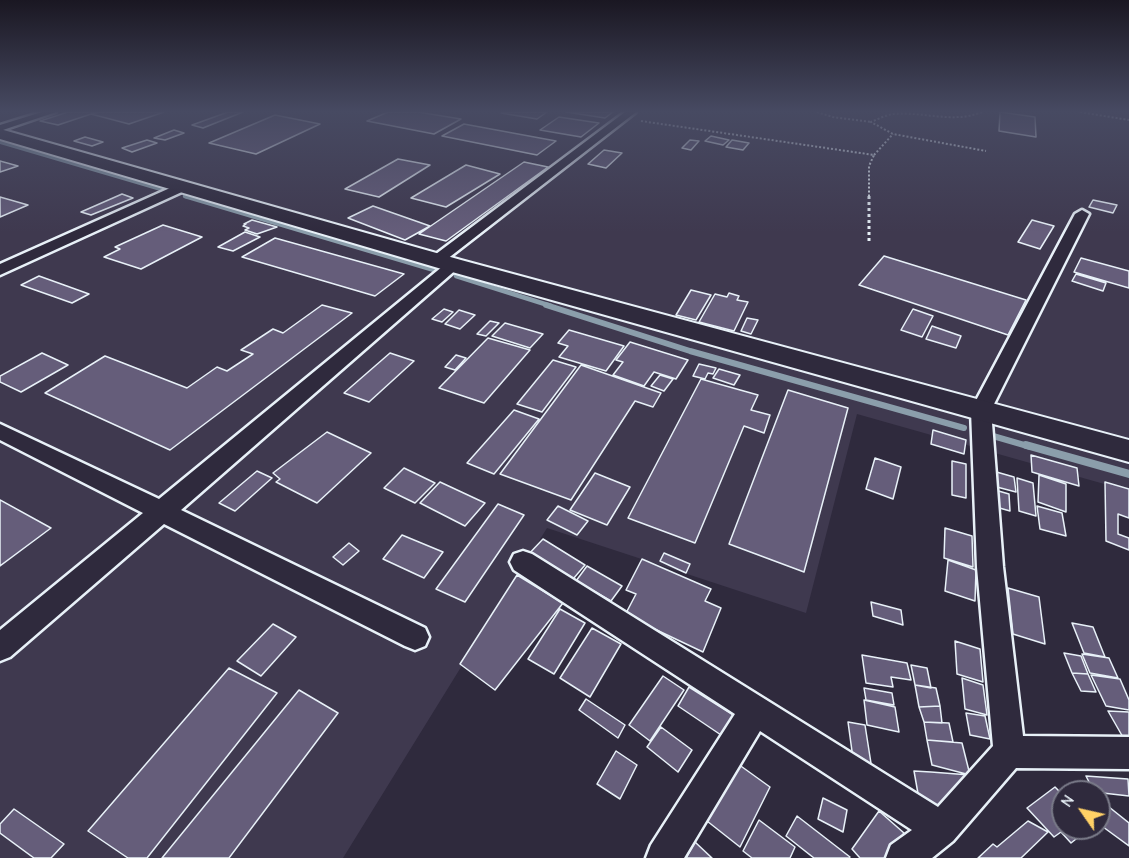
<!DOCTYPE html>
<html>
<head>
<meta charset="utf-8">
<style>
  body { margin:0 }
  #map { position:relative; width:1129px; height:858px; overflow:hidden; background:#2f2a3d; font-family:"Comic Neue",sans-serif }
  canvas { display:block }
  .north { position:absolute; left:1051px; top:780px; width:60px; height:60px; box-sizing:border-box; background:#2f2a3d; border:2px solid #797a88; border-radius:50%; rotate:304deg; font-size:16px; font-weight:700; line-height:24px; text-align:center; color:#e8f1f8 }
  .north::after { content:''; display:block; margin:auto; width:21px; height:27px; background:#ffd166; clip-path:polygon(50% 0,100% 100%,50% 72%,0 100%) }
</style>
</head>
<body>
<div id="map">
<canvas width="1129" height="858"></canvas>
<div class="north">N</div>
</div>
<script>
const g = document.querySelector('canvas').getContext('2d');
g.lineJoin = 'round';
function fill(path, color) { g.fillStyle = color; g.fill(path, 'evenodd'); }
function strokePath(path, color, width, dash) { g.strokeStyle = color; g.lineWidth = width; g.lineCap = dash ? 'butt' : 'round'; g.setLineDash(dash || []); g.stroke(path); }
const built = new Path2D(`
  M0 112H1129V491L857 414 806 613 547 528 343 858H0Z`);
const streamFar3 = new Path2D(`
  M0 142 164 190
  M185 196 189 197`);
const streamFar2 = new Path2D(`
  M185 196 434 270
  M456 276 551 306`);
const streamFar1 = new Path2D(`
  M546 305 690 351 964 428
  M993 436 1031 447`);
const stream = new Path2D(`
  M1026 445 1129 474`);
const building = new Path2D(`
  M68 112H97L58 125 40 121Z
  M100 112H164L129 124 91 114Z
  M228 112H243L203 128 192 125Z
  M388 112H418L461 119 434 134 367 121Z
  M503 112H547L537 119 501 113Z
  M566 112H613L605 118Z
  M1000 112 1035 117 1036 137 999 131Z
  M275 115 320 124 256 154 209 143Z
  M559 117 599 123 581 137 540 130Z
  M464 124 556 141 537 155 442 136Z
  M174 130 184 133 165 140 154 138Z
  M711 136 729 140 723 145 705 141Z
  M85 137 103 142 92 146 74 141Z
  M147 140 157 143 132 152 122 148Z
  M690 140 699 141 691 150 682 148Z
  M732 140 749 143 743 150 726 147Z
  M604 150 622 153 606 168 588 164Z
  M398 159 430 165 379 197 345 189Z
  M0 161 18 166 0 172Z
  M524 162 548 167 446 241 419 234Z
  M466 165 500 174 446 207 411 198Z
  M122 194 133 198 91 215 81 212Z
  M0 197 28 205 0 217Z
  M1093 200 1117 205 1113 213 1089 207Z
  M373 206 430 226 405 240 348 218Z
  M252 220 277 227 257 234 245 230 249 228 243 226 246 224H244Z
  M1032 220 1054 226 1040 249 1018 242Z
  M163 225 202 237 141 269 104 257 120 249 115 247Z
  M245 232 260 237 233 251 218 247Z
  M275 238 404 274 375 296 242 257Z
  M884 256 1026 300 1008 335 859 285Z
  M1081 258 1129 271V288L1074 272Z
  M1076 274 1106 283 1103 291 1072 281Z
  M39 276 89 294 72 303 21 285Z
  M691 290 711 295 696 320 676 315Z
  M729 293 739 296 737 300 748 302 734 331 699 322 715 294 727 297Z
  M322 305 352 313 170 450 45 393 105 356 187 388 217 367 227 371 253 354 241 350 273 329 283 333Z
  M444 309 453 312 442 322 432 319Z
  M913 309 933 316 922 337 901 330Z
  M459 310 475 315 460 329 445 324Z
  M747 318 758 320 751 334 741 331Z
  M490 321 499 323 486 336 477 334Z
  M505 323 543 334 530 348 492 336Z
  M932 326 961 336 956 348 926 339Z
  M569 330 624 346 606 371 559 357 568 346 558 343Z
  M488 338 530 350 484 403 439 388Z
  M630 342 688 360 676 379 654 372 644 386 613 375 623 362 616 360Z
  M42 353 68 365 21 392 0 382V376Z
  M390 353 414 361 369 402 344 393Z
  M456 355 466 358 455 370 445 367Z
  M553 360 576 367 542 412 517 404Z
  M699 364 716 368 713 374 708 373 705 379 693 376Z
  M581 365 661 393 653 407 635 401 571 500 500 474Z
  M719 369 740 375 734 385 713 378Z
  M660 375 673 379 664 391 651 386Z
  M701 379 758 395 751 410 770 415 764 433 744 426 695 543 628 518Z
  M788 390 848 408 804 572 729 544Z
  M514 410 539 419 494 474 467 463Z
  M933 430 966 440 964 454 931 444Z
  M327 432 371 453 317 503 276 482 280 479 273 473Z
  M1031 455 1077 468 1079 486 1032 472Z
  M875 458 901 467 893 499 866 489Z
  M952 461 966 464V498L952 495Z
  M404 468 435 483 415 503 384 488Z
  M257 471 272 478 235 511 219 503Z
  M993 471 1014 477 1016 492 993 486Z
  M595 473 630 487 607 525 570 510Z
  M1039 475 1066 484V512L1038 502Z
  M1017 478 1033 483 1036 516 1019 511Z
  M440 482 485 503 465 526 420 503Z
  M1105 482 1129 489V518L1118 514V534L1129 538V550L1106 541Z
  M995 490 1009 494 1010 511 996 507Z
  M0 500 51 528 0 566Z
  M498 504 524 515 465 602 436 589Z
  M558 506 588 521 577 535 547 520Z
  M1037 506 1062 513 1066 536 1040 529Z
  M945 528 972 536 973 567 944 558Z
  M402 535 443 552 424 578 383 559Z
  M543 539 585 565 568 585 525 558Z
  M349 543 359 551 343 565 333 557Z
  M664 553 690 564 686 573 660 561Z
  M642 559 711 589 705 601 721 608 703 652 625 615 636 594 626 590Z
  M948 560 976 570 975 601 945 591Z
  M587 566 622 586 611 601 576 581Z
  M517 575 563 603 495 690 460 664Z
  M1008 588 1039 597 1045 644 1013 634Z
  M871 602 901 610 903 625 873 616Z
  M560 609 585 623 554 674 528 659Z
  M1072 623 1093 627 1105 657 1084 653Z
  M273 624 296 637 261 676 237 661Z
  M592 628 621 644 590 697 560 678Z
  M955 641 980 649 983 682 957 674Z
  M1064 653 1081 656 1088 674 1072 673Z
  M1082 654 1109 658 1118 678 1090 673Z
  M862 655 907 663 911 680 891 677 893 687 866 683Z
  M911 665 927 668 931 688 915 685Z
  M229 668 277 693 147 858H128L88 831Z
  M1072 673 1088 674 1096 692 1081 691Z
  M1091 675 1120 679 1129 700V710L1106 706Z
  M663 676 684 690 650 741 629 725Z
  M962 678 983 685 987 715 965 709Z
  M915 685 936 688 940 706 919 707Z
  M689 687 735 716 724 737 678 706Z
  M864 688 892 693 894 705 866 700Z
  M299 690 338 713 229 858H162Z
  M586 699 625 725 618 738 579 710Z
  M864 700 895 707 899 732 867 725Z
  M940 706 942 723 924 722 919 707Z
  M1108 711 1129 712V740L1124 739Z
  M966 713 985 716 990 739 970 735Z
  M848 722 865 725 873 776 855 773Z
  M924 722 949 723 953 742 927 740Z
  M661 727 692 750 678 772 647 747Z
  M927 740 962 743 970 775 932 765Z
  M616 751 637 765 620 799 597 784Z
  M738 764 770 787 740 847 707 821Z
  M914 771 931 772 970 775 944 805H920Z
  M1086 776 1128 779 1129 796 1094 792Z
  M1055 787 1063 795V828H1090L1071 843 1061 832 1054 837 1027 808Z
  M823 798 847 810 843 832 818 819Z
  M1099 799 1129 823V846L1099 824Z
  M14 809 64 844 51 858H34L0 833V824Z
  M879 811 904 833 886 858H860L852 849Z
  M797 816 850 857 849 858H814L786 836Z
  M759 820 795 847 790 858H752L743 851Z
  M1028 821 1048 832 1021 858H978L993 844 997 847Z
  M695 842 712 858H686Z`);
const pathFar1 = new Path2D(`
  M817 112 833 117 871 122
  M982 112C952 124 924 111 893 114 886 115 878 119 871 122L893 134 986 151
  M1080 112 1129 120
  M641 121 874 155 869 166V197
  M874 155 893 134`);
const path = new Path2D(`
  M869 196V243`);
const street = new Path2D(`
  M42 112H56L0 131V125Z
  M625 112H636L442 263H432L429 260 432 257Z
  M179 184 185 188 184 191 0 275V264Z
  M1082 210 1089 214 991 410 1003 567 1023 736 1129 737V769L1016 768 953 841 932 858H886L891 845 912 830 760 731 684 858H646L651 845 735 714 514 570 510 562 514 554 523 551 532 554 938 807 993 746 977 567 971 410 1075 214Z
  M453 260 458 262 461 265 458 268 181 510 425 628 429 637 425 646 415 650 405 646 164 524 10 657 0 661V630L143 513 0 440V424L159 499 448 262Z`);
const secondary = new Path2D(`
  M0 129 461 260 1129 440V462L445 270 0 139Z`);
fill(built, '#3f394f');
strokePath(streamFar3, '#8b9eab', 4);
strokePath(streamFar2, '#8b9eab', 4.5);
strokePath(streamFar1, '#8b9eab', 6);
strokePath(stream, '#8b9eab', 8);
fill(building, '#655d7a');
strokePath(building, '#e8f1f8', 1.5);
strokePath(street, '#e8f1f8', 5);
strokePath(secondary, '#e8f1f8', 4);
strokePath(pathFar1, '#e8f1f8', 2, [2, 2]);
strokePath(path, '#e8f1f8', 3, [3, 3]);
fill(street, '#2f2a3d');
fill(secondary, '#2f2a3d');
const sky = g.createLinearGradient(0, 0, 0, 232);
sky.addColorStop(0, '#1a1722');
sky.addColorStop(0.48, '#474a62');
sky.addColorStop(1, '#474a6200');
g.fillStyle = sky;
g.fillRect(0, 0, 1129, 232);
</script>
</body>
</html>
